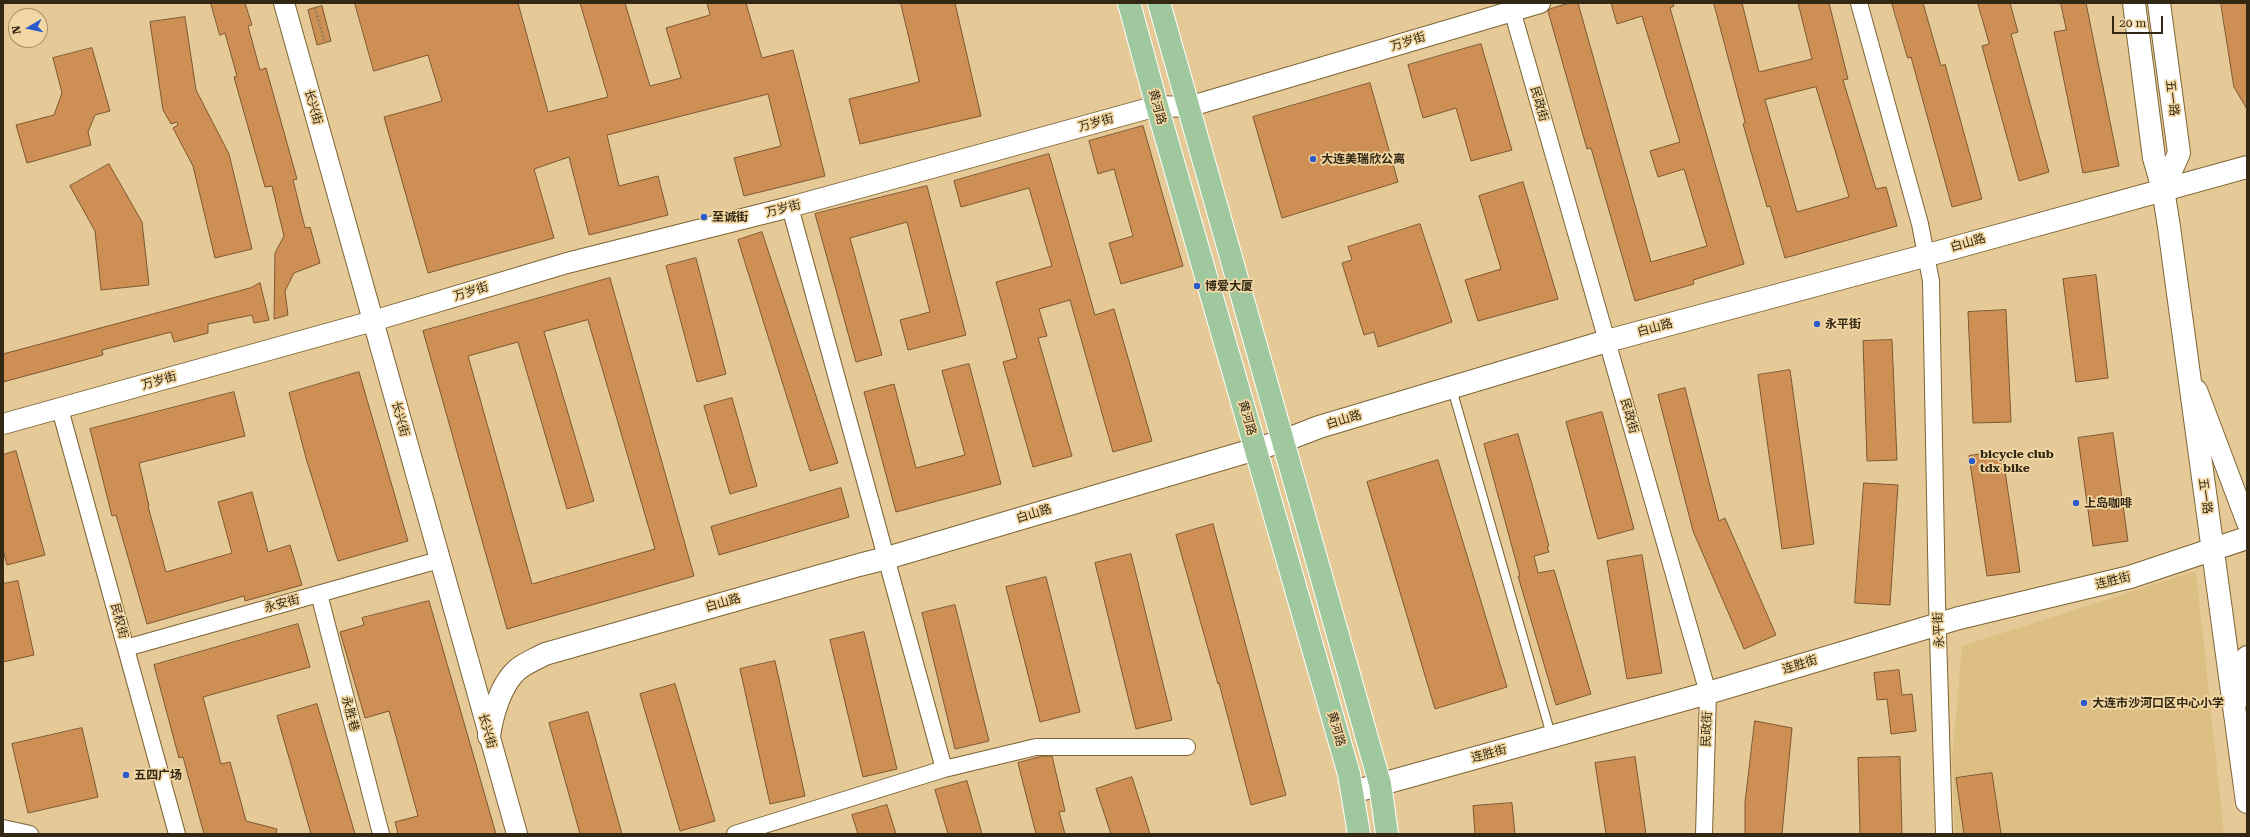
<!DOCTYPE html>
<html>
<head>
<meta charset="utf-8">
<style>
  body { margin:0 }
  #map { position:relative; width:2250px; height:837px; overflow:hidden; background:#e5ca97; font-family:"Roboto Serif",serif }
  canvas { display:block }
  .frame { position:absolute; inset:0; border:4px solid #322813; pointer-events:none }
  .north { position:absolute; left:8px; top:8px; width:40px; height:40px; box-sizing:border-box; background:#f2d7a4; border:1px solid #a5916a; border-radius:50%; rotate:261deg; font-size:11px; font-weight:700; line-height:16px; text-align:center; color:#322813 }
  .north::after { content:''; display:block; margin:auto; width:14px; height:18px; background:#2b5bca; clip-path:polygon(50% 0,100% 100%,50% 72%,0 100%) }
  .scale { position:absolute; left:2112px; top:16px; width:51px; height:18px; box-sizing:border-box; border:2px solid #322813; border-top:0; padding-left:5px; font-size:12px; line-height:14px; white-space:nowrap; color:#322813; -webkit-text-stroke:3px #f2d7a4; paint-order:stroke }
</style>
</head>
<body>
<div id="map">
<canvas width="2250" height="837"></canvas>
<div class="frame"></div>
<div class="north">N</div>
<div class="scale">20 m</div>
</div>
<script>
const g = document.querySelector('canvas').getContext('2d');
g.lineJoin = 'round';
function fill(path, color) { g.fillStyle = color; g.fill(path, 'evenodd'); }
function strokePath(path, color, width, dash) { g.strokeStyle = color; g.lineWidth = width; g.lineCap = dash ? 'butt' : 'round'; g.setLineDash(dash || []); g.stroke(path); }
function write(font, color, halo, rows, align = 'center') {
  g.font = font + ' "Roboto Serif","Noto Sans SC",serif'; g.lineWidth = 3.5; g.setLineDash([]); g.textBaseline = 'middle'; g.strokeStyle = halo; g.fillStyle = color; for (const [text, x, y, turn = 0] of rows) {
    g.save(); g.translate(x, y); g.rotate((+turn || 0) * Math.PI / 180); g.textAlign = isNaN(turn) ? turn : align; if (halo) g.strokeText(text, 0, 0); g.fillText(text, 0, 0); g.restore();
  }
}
const built = new Path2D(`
  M2196 571 2224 834H1955L1952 761 1962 646Z`);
const building = new Path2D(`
  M211 3H245L252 25 248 26 260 70 266 68 297 179 293 180 305 228 310 227 320 263 294 273 285 291 288 315 274 319 275 253 284 236 272 186 265 187 234 77 237 76 225 33 220 35Z
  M355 3H518L548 112 608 97 580 3H625L650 86 681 78 666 28 710 15 707 3H746L762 58 793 50 825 176 744 196 734 158 781 146 768 94 607 135 619 186 658 176 668 215 589 235 569 157 534 169 554 238 428 273 384 117 442 101 428 55 374 71Z
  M901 3H955L981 116 860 144 849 99 919 82Z
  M1570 3H1578L1651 262 1707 246 1684 169 1658 177 1650 151 1680 142 1642 16 1617 24 1611 3H1673L1674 6 1670 8 1744 264 1693 280 1694 284 1635 301 1591 148 1587 149 1548 11 1550 9Z
  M1714 3H1742L1759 72 1812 59 1798 3H1829L1848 79 1843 80 1876 189 1886 187 1897 226 1785 258 1770 206 1767 207 1743 124 1745 123ZM1816 87 1849 197 1797 212 1765 100Z
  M1892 3H1923L1941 66 1945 64 1982 199 1952 207 1911 57 1908 58Z
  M1978 3H2010L2018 32 2011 34 2049 172 2019 181 1982 46 1989 44Z
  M2061 3H2086L2119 166 2083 173 2054 32 2066 30Z
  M2221 3H2247V109L2234 87Z
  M322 6 331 41 317 45 308 10Z
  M185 17 196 90 229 154 252 249 215 258 193 166 173 128 178 125 177 122 171 124 163 110 150 22Z
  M1481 44 1512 150 1471 161 1456 108 1423 118 1408 65Z
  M92 48 110 111 95 115 88 132 91 145 27 163 16 125 54 115 62 93 53 58Z
  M1370 83 1398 182 1282 218 1253 117Z
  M1143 126 1183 266 1121 284 1109 243 1133 236 1114 169 1098 174 1089 141Z
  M1049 154 1095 315 1114 309 1152 441 1113 452 1070 300 1039 309 1047 336 1038 338 1072 456 1033 467 1003 362 1017 358 996 282 1052 266 1029 188 961 207 954 181Z
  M109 164 142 222 149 285 101 290 95 231 70 186Z
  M1523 182 1558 299 1478 321 1465 280 1501 269 1479 196Z
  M927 186 966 335 908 350 900 320 930 312 907 222 850 238 882 355 856 362 815 214Z
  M1420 224 1452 322 1378 347 1374 332 1364 335 1342 263 1352 260 1348 247Z
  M762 232 838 463 810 471 738 240Z
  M696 258 726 374 697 382 666 266Z
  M2096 275 2108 378 2076 382 2063 279Z
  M610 278 694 576 507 629 423 331ZM588 320 655 549 532 584 468 356 518 342 567 509 594 501 544 332Z
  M260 283 269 320 254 323 252 315 208 324V333L174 342 171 332 102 350 103 355 3 382V354L250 288Z
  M2006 310 2011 422 1973 423 1968 312Z
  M1892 340 1897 460 1867 461 1863 341Z
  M969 364 1001 484 896 512 864 392 894 384 916 468 965 455 942 371Z
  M1790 370 1814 544 1782 549 1758 375Z
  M359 372 408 541 338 561 306 458 289 393Z
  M1685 388 1719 521 1725 518 1776 635 1744 649 1693 531 1658 395Z
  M234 392 245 436 139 463 149 506H148L166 572 232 553 218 502 252 492 268 552 290 545 302 585 245 601 244 596 147 624 116 515 112 516 90 429Z
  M732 398 757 486 730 494 704 406Z
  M1602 412 1634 529 1598 539 1566 422Z
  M2113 433 2128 541 2093 546 2078 438Z
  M1518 434 1549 546 1547 547 1549 552 1534 556 1538 573 1554 570 1591 694 1556 705 1518 576H1520L1484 444Z
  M16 451 45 555 7 565 3 550V455Z
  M2002 451 2020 572 1987 576 1969 456Z
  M1438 460 1507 687 1435 709 1367 482Z
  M1864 483 1898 485 1890 605 1855 603Z
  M841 488 849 517 719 555 711 527Z
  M1213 524 1286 795 1251 805 1219 683 1218 684 1176 535Z
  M1131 554 1172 720 1136 729 1095 563Z
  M1642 555 1662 673 1627 679 1607 561Z
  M1046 577 1080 712 1040 722 1006 587Z
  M18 581 34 655 3 662V584Z
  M429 601 496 834H398L395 822 418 816 389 711 365 718 340 632 364 625 362 618Z
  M955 605 989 741 955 749 922 613Z
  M298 624 310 667 203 697 221 764 230 762 246 821 277 829 276 834H204L183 757 179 758 154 665Z
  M864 632 897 769 863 777 830 640Z
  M775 661 805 796 770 804 740 669Z
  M1899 670 1902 695 1912 694 1916 731 1891 734 1887 699 1877 700 1874 673Z
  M675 684 715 821 680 831 640 694Z
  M317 704 355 834H311L277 716Z
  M588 712 622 834H580L549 723Z
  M1755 721 1792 728 1782 834H1745V803Z
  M82 728 98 797 28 813 12 744Z
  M1043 756H1052L1065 811 1059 812 1065 834H1036L1018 763Z
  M1635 757 1646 834H1606L1595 763Z
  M1900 757 1902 834H1860L1858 758Z
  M1992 773 2001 834H1964L1956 778Z
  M1132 777 1150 834H1111L1096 789Z
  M967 781 982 834H948L935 790Z
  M1512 803 1515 834H1475L1473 806Z
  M887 805 896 834H858L852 815Z`);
const path = new Path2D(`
  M315 8 325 43`);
const service = new Path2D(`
  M1452 389 1551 735`);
const minor = new Path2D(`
  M1510 3 1708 693 1704 834
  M1859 3 1920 224 1931 281 1937 601 1944 834
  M790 207 944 769
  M60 409 177 834
  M319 594 381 834
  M126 648 439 560
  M3 828 30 834
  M735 834 944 769 1036 747H1187`);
const tertiary = new Path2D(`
  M284 3 517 834
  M2197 390 2247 523
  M3 424 373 321 567 263 790 207 1157 106 1188 107 1540 3
  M2236 704 2245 658 2247 656`);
const secondary = new Path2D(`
  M2134 3 2154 158 2163 189 2169 227 2247 802
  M2159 3 2179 153 2163 189
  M489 736C492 715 501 684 517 670 525 663 536 659 545 654L859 565 887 558 1283 441 1319 427 1607 341 1928 255 2247 167
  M1353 792 1708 693 1959 618 2130 577 2247 538`);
const primary = new Path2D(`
  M1129 3 1157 106 1349 774 1359 834
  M1159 3 1380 784 1387 834`);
const markers = [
  [1313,159,4,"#2b5bca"],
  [704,217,4,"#2b5bca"],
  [1197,286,4,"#2b5bca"],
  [1817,324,4,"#2b5bca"],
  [1972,461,4,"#2b5bca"],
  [2076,503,4,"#2b5bca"],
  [2084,703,4,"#2b5bca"],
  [126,775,4,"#2b5bca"]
];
const streetNames = [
  ["万岁街",1408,42,-17],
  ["五一路",2172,98,83],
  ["民政街",1539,104,74],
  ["长兴街",313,107,74],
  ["黄河路",1157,107,75],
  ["万岁街",1096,123,-15],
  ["万岁街",783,209,-14],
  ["白山路",1968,243,-16],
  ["万岁街",471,292,-17],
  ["白山路",1655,328,-15],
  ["万岁街",159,381,-16],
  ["民政街",1629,416,74],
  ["黄河路",1247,418,74],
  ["长兴街",400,419,75],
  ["白山路",1344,420,-17],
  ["五一路",2205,496,82],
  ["白山路",1034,514,-17],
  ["连胜街",2113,581,-14],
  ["白山路",723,603,-16],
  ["永安街",282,604,-15],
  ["民权街",119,621,75],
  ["永平街",1939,630,-93],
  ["连胜街",1800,665,-17],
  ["永胜巷",350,714,75],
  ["黄河路",1336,729,74],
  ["民政街",1707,729,-88],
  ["长兴街",487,731,74],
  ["连胜街",1489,754,-15]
];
const poiNames = [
  ["大连美瑞欣公离",1321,159],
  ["至诚街",712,217],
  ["博爱大厦",1205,286],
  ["永平街",1825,324],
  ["bicycle club",1980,454],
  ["tdx bike",1980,468],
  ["上岛咖啡",2084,503],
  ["大连市沙河口区中心小学",2092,703],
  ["五四广场",134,775]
];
fill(built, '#ddbf84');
fill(building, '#cd8f53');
strokePath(building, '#7e5732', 1);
strokePath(service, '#7c6434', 10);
strokePath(minor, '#7c6434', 18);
strokePath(tertiary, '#7c6434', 22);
strokePath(secondary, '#7c6434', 24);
strokePath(primary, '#fff', 24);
strokePath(path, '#94815c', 2.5, [2, 2]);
strokePath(service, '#fff', 8);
strokePath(minor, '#fff', 16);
strokePath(tertiary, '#fff', 20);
strokePath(secondary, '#fff', 22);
strokePath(primary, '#9fc89e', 22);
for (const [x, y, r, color] of markers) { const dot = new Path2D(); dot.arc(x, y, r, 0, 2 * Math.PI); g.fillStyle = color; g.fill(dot); strokePath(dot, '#f2d7a4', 1.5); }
write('12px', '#322813', '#f2d7a4', streetNames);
write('bold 12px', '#322813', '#f2d7a4', poiNames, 'left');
</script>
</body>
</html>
